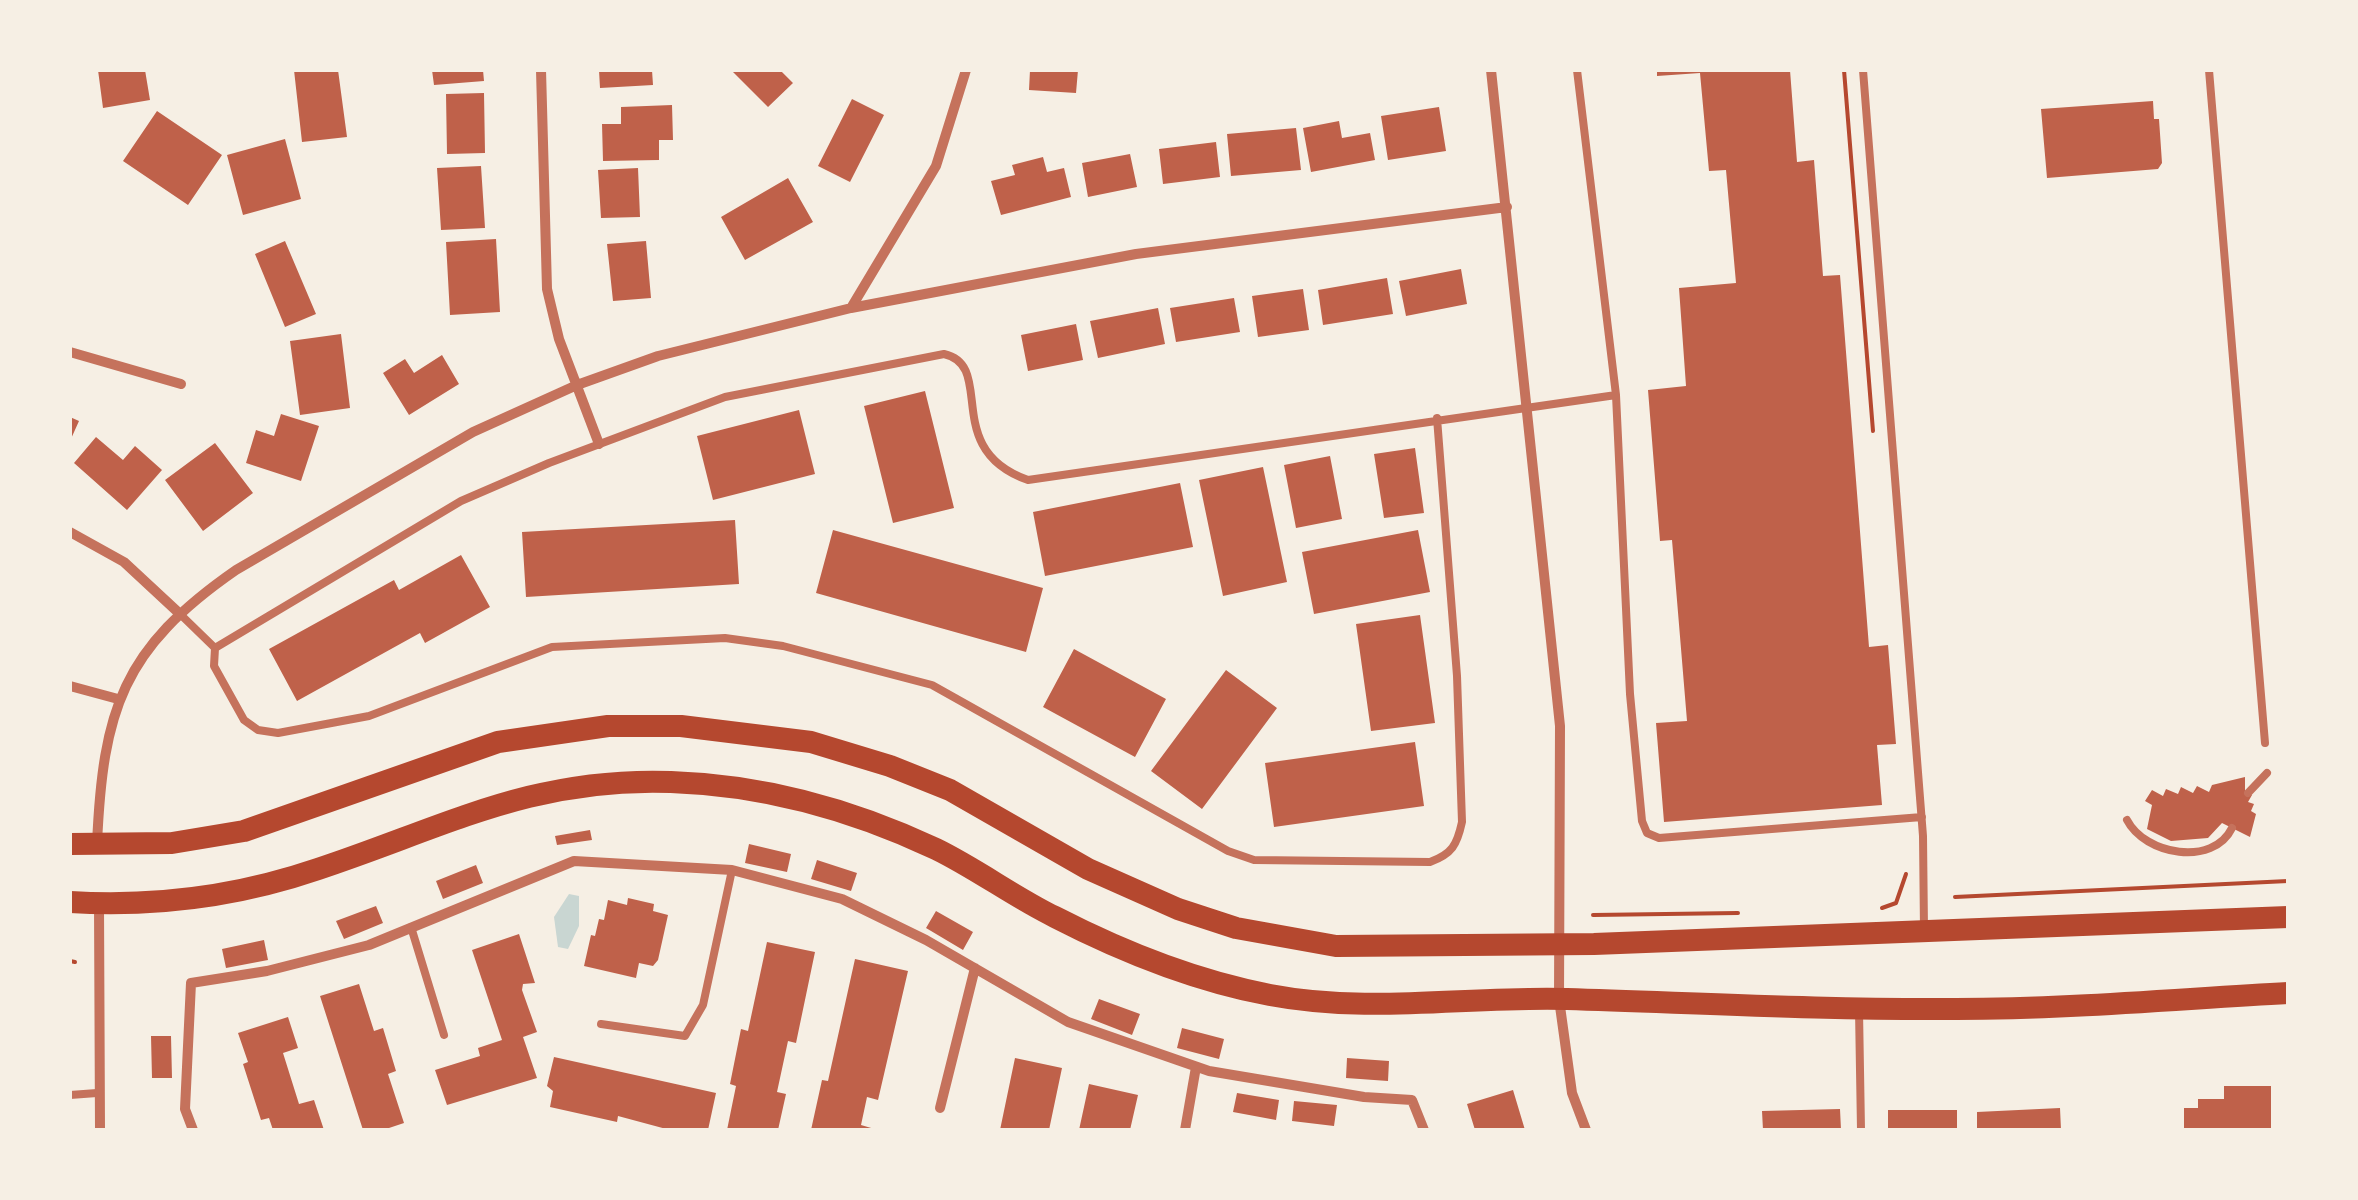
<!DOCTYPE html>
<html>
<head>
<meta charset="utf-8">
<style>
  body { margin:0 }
  #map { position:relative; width:2358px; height:1200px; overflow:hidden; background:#f6efe4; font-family:Barlow,sans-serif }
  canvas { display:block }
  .frame { position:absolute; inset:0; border:72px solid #f6efe4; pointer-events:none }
</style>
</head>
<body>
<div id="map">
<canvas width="2358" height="1200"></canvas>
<div class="frame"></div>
</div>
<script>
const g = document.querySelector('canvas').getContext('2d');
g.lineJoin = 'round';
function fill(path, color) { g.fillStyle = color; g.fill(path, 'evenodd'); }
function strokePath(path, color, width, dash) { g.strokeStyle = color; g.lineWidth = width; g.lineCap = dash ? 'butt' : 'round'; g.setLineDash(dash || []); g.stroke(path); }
const water = new Path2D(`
  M569 894 579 896V926L568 949 558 947 554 917Z`);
const building = new Path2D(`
  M98 70H145L150 100 103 108Z
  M294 70H338L347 137 302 142Z
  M432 70H483L484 81 434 85Z
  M599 70H652L653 85 600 88Z
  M731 70H780L793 83 768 107Z
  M1030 70H1078L1076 93 1029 90Z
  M1657 70H1790L1797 162 1814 160 1823 276 1840 275 1869 647 1888 645 1896 744 1877 745 1882 805 1664 822 1656 723 1687 721 1672 540 1660 541 1648 390 1686 386 1679 288 1736 283 1726 170 1709 171 1700 73 1657 76Z
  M484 93 485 153 447 154 446 94Z
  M852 99 884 115 850 182 818 166Z
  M2153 101 2154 119H2159L2162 163 2158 169 2047 178 2041 109Z
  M672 105 673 140H659V160L603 161 602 124H621V107Z
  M1439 107 1446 151 1388 160 1381 116Z
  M157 111 222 155 188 205 123 161Z
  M1339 121 1342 138 1370 133 1375 160 1311 172 1303 128Z
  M1296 128 1301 170 1231 176 1227 134Z
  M285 139 301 199 243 215 227 155Z
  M1216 142 1220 177 1163 184 1159 149Z
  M1130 154 1137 187 1088 197 1082 163Z
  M1043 157 1047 172 1064 168 1071 197 1001 215 991 181 1015 175 1012 165Z
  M481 166 485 228 441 230 437 168Z
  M638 168 640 217 601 218 598 170Z
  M788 178 813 222 745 260 721 217Z
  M496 239 500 312 450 315 446 242Z
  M285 241 316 314 285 327 255 254Z
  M646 241 651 298 613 301 607 244Z
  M1461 269 1467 304 1406 316 1399 281Z
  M1387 278 1393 314 1323 325 1318 290Z
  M1303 289 1309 330 1258 337 1252 296Z
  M1234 298 1240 332 1176 342 1170 308Z
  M1158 308 1165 344 1098 358 1090 321Z
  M1076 324 1083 360 1028 371 1021 335Z
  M341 334 350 408 300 415 290 341Z
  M442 355 459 384 409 415 383 373 405 359 414 373Z
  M925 391 954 508 893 523 864 406Z
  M799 410 815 474 713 500 697 436Z
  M281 414 319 426 301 481 246 463 256 430 274 436Z
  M70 417 79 421 70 441Z
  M96 437 123 460 135 446 162 470 127 510 74 463Z
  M215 443 253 493 203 531 165 480Z
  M1415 448 1424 513 1384 518 1374 454Z
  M1330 456 1342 519 1296 528 1284 465Z
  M1263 467 1287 582 1223 596 1199 480Z
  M1180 483 1193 547 1045 576 1033 512Z
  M735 520 739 584 526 597 522 532Z
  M833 530 1043 588 1026 652 816 593Z
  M1418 530 1430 592 1314 614 1302 552Z
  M461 555 490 607 425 643 420 633 297 701 269 649 394 580 399 590Z
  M1420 615 1435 723 1371 731 1356 624Z
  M1074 649 1166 699 1135 757 1043 707Z
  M1226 670 1277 708 1202 809 1151 771Z
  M1415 742 1424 806 1274 827 1265 763Z
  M2245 777V792L2252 795 2248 802 2254 804 2251 811 2256 814 2250 837 2222 823 2208 838 2171 841 2147 829 2152 805 2145 801 2152 790 2163 796 2166 789 2178 794 2181 787 2193 793 2197 786 2209 792 2212 785Z
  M590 830 592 840 557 845 555 836Z
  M749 844 791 854 787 872 745 863Z
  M817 860 857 873 851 891 811 879Z
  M476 865 483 883 443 899 436 881Z
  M628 898 654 904 653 911 668 915 658 960 653 966 639 963 636 978 584 966 591 935 595 936 599 919 604 920 608 900 627 905Z
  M376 906 383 923 344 939 336 921Z
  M936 911 973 932 963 950 926 928Z
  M519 934 535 983 523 984 522 990 537 1032 523 1037 537 1078 447 1105 435 1070 480 1056 478 1048 502 1040 472 950Z
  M264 940 268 960 226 968 222 949Z
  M767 942 815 952 796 1043 788 1041 777 1092 786 1094 778 1130H727L736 1086 730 1084 741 1029 748 1031Z
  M855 959 908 971 878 1100 867 1097 861 1125 878 1130H811L822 1080 828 1081Z
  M359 984 374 1031 383 1028 396 1071 388 1074 404 1123 383 1130H363L320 996Z
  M1099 999 1140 1014 1132 1035 1091 1019Z
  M288 1017 298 1048 283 1053 299 1104 314 1100 324 1130H273L269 1118 261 1120 243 1064 248 1062 238 1033Z
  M1182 1028 1224 1039 1219 1059 1177 1048Z
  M151 1036H171L172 1078H152Z
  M554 1057 716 1093 708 1130H670L618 1116 617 1122 550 1107 553 1091 547 1086Z
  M1015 1058 1062 1068 1049 1130H1000Z
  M1347 1058 1389 1061 1388 1081 1346 1078Z
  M1089 1084 1138 1095 1130 1130H1079Z
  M2224 1086H2271V1130H2184V1108H2198V1099H2224Z
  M1513 1090 1525 1130H1475L1467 1104Z
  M1237 1093 1279 1100 1276 1120 1233 1112Z
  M1294 1101 1337 1105 1334 1126 1292 1121Z
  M2060 1108 2061 1130H1977V1112Z
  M1840 1109 1841 1130H1763L1762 1111Z
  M1888 1110H1957V1130H1888Z`);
const path = new Path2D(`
  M1844 70 1873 431
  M1955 897 2288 881
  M1882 908 1896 903 1906 874
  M1593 915 1738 913
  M70 961 75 962`);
const service = new Path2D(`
  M1577 70 1616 395 1630 694 1642 821 1647 833 1659 838 1922 817
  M1863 70 1923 836 1924 930
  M2209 70 2265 743
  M180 614 215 648 214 666 244 720 258 730 278 733 369 716 552 647 725 638 783 646 932 685 1228 851 1254 860 1430 862C1452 854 1457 845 1462 822L1457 676 1437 418
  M215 648 461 501 549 463 725 397 944 354C997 366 940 449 1028 480L1616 395
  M2248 793 2267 773
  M2127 820C2145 855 2213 867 2232 828
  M411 927 444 1035
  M1859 1010 1861 1130
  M601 1024 685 1036 703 1005 732 870
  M70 1095 97 1093`);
const minor = new Path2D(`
  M541 70 547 289 559 339 599 444
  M1491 70 1560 726 1559 999 1572 1093 1586 1130
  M851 308 936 166 966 70
  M70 352 181 384
  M70 532 124 562 180 614
  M70 686 118 699
  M97 844C103 710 122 649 236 570L473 432 577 385 658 356 851 308 1136 254 1507 207
  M99 905 100 1130
  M940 1108 975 968
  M193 1130 185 1109 191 983 267 971 369 945 574 861 732 870 842 899 926 940 1068 1022 1209 1071 1364 1097 1412 1100 1424 1130
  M1185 1130 1196 1067`);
const primary = new Path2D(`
  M70 844 172 843 244 831 498 742 608 726H681L811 742 890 766 950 790 1088 869 1178 909 1236 928 1336 946 1594 944 2288 917
  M70 902C154 907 239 896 318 869 445 827 531 777 671 782 763 785 853 810 936 849 977 869 1014 897 1055 917 1121 951 1196 981 1270 995 1369 1014 1467 996 1567 999 1697 1003 1826 1010 1956 1009 2067 1009 2178 999 2288 993`);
fill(water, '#c9d6d2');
fill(building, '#bf614a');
strokePath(path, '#b5482f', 4);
strokePath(service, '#c5725c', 8);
strokePath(minor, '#c5725c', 10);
strokePath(primary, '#b5482f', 22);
</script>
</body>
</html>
